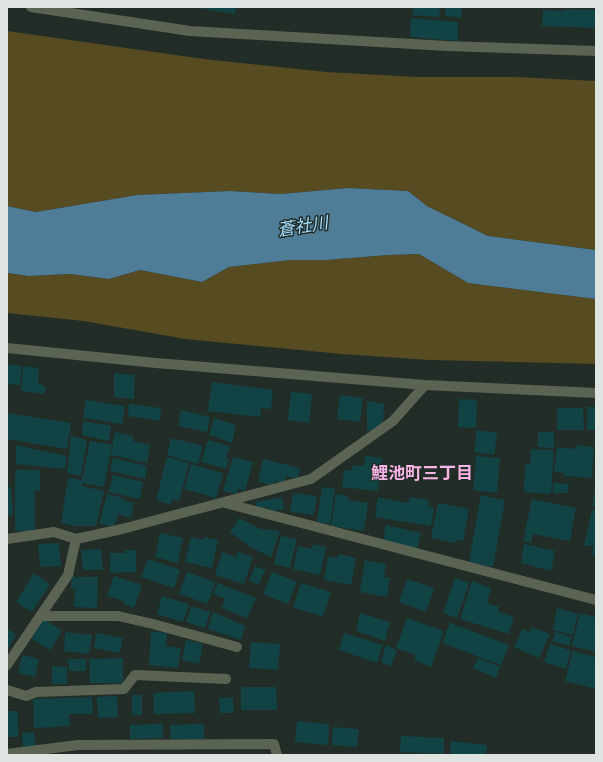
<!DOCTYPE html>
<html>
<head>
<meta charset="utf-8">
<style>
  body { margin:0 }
  #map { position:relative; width:603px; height:762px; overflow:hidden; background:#222d28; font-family:Jost,sans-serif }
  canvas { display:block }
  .frame { position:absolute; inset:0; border:8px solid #dee5e1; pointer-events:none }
</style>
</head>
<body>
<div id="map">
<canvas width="603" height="762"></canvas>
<div class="frame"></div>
</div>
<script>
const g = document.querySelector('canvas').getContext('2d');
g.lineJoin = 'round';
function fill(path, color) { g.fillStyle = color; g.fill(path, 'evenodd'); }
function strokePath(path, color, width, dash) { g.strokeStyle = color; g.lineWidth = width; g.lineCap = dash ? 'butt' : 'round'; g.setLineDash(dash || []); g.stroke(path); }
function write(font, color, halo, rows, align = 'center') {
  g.font = font + ' Jost,"Noto Sans JP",sans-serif'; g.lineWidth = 3; g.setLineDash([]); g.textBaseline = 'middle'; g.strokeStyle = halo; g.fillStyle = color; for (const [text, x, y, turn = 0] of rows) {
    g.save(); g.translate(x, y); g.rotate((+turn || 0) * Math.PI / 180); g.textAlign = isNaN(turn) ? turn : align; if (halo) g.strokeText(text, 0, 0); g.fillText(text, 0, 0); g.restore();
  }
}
const green = new Path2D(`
  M7 31 204 59 326 72 417 77H515L596 81V250L488 236 427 206 408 191 348 188 281 194 230 191 137 195 36 212 7 206Z
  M419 254 468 283 596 299V364L430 360 342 354 185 339 84 321 7 313V273L28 276 70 274 109 279 140 270 202 282 229 267 290 260H326L388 255Z`);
const water = new Path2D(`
  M348 188 408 191 427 206 488 236 596 250V299L468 283 419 254 388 255 326 260H290L229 267 202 282 140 270 109 279 70 274 28 276 7 273V206L36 212 137 195 230 191 281 194Z`);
const building = new Path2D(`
  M192 7H236L235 14Z
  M413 7H440L439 17 412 15Z
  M446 7H462L461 18 445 16Z
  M566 9 596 10V28L542 26 543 10 566 11Z
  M411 18 458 22V41L410 37Z
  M7 364 22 366 20 385 7 384Z
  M23 366 39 368 38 382 46 388 44 394 21 391Z
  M114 373 135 375 134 399 114 397Z
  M212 382 273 390 271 409 261 408 260 417 208 411Z
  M291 392 312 394 309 423 288 420Z
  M340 395 363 398 360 422 337 419Z
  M459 399 477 400 476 428 458 427Z
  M86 400 125 406 122 424 83 418Z
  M367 401 384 404 383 424 373 431 367 430Z
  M129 404 161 408 160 421 128 416Z
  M587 407H596V430H587Z
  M557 408H583L584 430H557Z
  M181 410 210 417 207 432 178 426Z
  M7 413 71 423 67 449 7 439Z
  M214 418 236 425 232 443 209 435Z
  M83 421 111 426 109 441 82 435Z
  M477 430 497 433 494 455 474 452Z
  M115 432 133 436V441L150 445 147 463 111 455Z
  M538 432H554V448L538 447Z
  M71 436 87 440 81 476 67 473Z
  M171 438 203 446 198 464 167 455Z
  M208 440 230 446 226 458 229 459 226 469 201 462Z
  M90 441 112 445 104 487 82 483V486L104 491 96 526H74L61 523 68 478 82 480Z
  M16 445 67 456 65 469 16 464Z
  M577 445 594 447 592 478 564 476V473L554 472 557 447 577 449Z
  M531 449 554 450 551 494 524 492 525 464H530Z
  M365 456 382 458 378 491 342 487 344 470 351 471 352 465 364 466Z
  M476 456 500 458 497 493 473 490Z
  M167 457 189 463 179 501 172 499 171 505 156 500Z
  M233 457 253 462 245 491 238 489 237 494 223 491Z
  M113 458 147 466 145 479 110 471Z
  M263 459 300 468 298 479 286 476 284 483 275 481 274 486 258 482Z
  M191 464 223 473 216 498 184 489Z
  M15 470H40V491L35 490V531H15Z
  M113 475 143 482 140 499 109 492Z
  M553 483 569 484 568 493H553Z
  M595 483H596V507H593Z
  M7 487H11L13 515 7 516Z
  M322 487 335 489 330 524 317 522Z
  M293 493 317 496 314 515 290 512Z
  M107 494 123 498 122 500 134 503 131 518 118 514 114 527 99 524Z
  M336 494 348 496V500L368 503 364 531 331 526Z
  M481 495 505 500 493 567 469 562Z
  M282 497 284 509 269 512 268 507 257 509 255 502Z
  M378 497 408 503 410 497 429 500 428 506 434 508 431 526 405 522 407 509 404 522 375 517Z
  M532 499 576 508 570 541 533 534 531 543 523 541Z
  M438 503 469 509 463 541 456 540 455 543 431 538Z
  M592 510 596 511V556L592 555 594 547 584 545Z
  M239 518 260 529 280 531 271 557 252 548 230 532Z
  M386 525 421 533 417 550 383 541Z
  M160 533 183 538 178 563 155 557Z
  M281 536 297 539 290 568 274 564Z
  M191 537 203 540 204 537 218 540 212 568 185 562Z
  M59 543 61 566 40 567 38 544Z
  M313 544 326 547 320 575 293 569 298 546 312 549Z
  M524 544 555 551 551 571 521 563Z
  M101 549 103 570H83L81 550Z
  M125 550H136V572L110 573V553H125Z
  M222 552 236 557 238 552 253 557 244 584 215 575Z
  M338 554 356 558 351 585 324 580 328 556 337 558Z
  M148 559 180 570 174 588 141 577Z
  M365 560 386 564 384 577 390 578 387 597 360 592Z
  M255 566 265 570 259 585 249 581Z
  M187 572 215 582 208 604 179 594Z
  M272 572 297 582 288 604 263 594Z
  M34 573 50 584 32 612 16 602Z
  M114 576 142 585 134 608 123 604 124 601 107 596Z
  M72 577H98L97 608 74 607 75 589H71Z
  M455 578 469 583 457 618 443 613Z
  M407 579 434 588 426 612 399 602Z
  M472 581 491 588 487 603 499 607 498 611 514 617 509 634 460 619Z
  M218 583 256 598 247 618 222 608 225 599 213 594Z
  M301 583 331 592 323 616 293 608Z
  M162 596 189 604 183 622 157 614Z
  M191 606 210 612 205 628 186 622Z
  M557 608 578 614 573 635 553 630Z
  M213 612 245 626 241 640 208 629Z
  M360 613 390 622 385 641 356 631Z
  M580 613 596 617V652L572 646Z
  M407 618 444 631 431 667 414 660 416 655 396 648Z
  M44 619 62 631 50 650 31 638Z
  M450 623 509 645 501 665 442 643Z
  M532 627 550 634 539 658 514 647 522 629 530 632Z
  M7 629 16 634 7 651Z
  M151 631 167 633 166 646 181 648 178 668 149 665Z
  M65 632 92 635 89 654 64 651Z
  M555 632 572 637 569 646 552 641Z
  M96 633 123 638 120 653 94 648Z
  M344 633 383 645 377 663 339 650Z
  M186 640 203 644 199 664 182 660Z
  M251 642 280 644 278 670 249 668Z
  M550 643 571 651 566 669 544 662Z
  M386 645 397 650 391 666 381 662Z
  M573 651 596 657V689L565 681Z
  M22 655 39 659 35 677 18 673Z
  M123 658V683H90L89 659Z
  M478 658 500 667 496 678 473 668Z
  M68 659H86V671H69Z
  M52 666 67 667V684H52Z
  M241 687H276L277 710H241Z
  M194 691 195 713 154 714 153 693Z
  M132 695H142V715H132Z
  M117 696 118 717 98 718 97 697Z
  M92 697 93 714H69L70 726 34 728 33 699Z
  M233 697 234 713H220L219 698Z
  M7 711H18V737H7Z
  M297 721 329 724 328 745 295 742Z
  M163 724V738L130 739V725Z
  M204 724V739H171L170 725Z
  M333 727 359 729 357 747 332 745Z
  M34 732 36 747H23L22 733Z
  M401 736 444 738V754L400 752Z
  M451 741 487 745 486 755 450 754Z`);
const minor = new Path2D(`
  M31 7 190 31 447 46 596 51
  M7 348 156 363 425 385 596 393
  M225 503 596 600
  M7 539 54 532 76 539 122 529 311 479 393 421 425 385
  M40 616H118L153 624 237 647
  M7 665 68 575 76 539
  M7 690 26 696 36 692 124 689 135 675 226 679
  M7 754 78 745 274 744 277 755`);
const waterNames = [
  ["蒼社川",303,228,-9]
];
const neighbourhoodNames = [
  ["鯉池町三丁目",422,475]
];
fill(green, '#564b21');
fill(water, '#4f7d97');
fill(building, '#114345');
strokePath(minor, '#5b6352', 10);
write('italic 17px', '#a3deff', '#222d28', waterNames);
write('bold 17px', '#f8b4e4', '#222d28', neighbourhoodNames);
</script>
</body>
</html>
